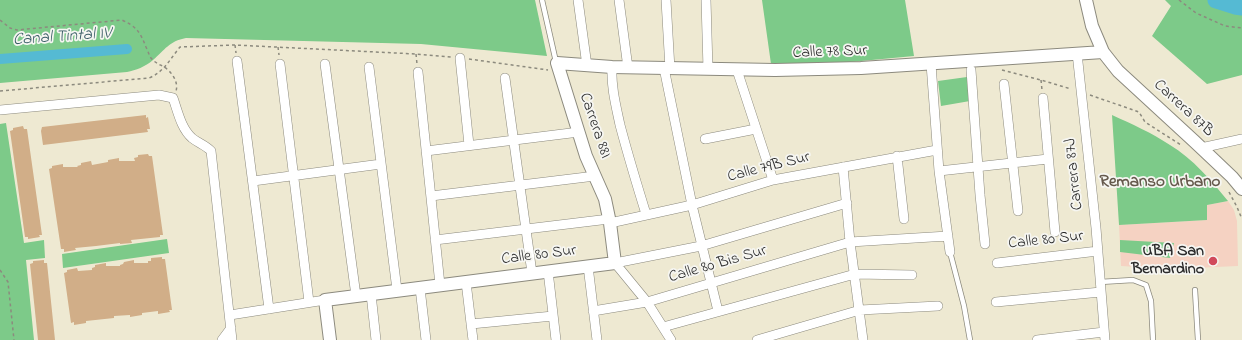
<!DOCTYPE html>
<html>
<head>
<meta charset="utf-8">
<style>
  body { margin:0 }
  canvas { display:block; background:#eee9d2 }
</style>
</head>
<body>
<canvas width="1242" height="340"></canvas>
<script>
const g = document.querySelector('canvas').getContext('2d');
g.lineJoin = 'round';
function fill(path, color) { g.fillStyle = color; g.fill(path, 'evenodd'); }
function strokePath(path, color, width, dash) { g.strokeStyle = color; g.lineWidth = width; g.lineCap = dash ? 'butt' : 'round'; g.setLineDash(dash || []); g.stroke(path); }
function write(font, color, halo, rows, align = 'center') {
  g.font = font + ' "Indie Flower",sans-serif'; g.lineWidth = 3.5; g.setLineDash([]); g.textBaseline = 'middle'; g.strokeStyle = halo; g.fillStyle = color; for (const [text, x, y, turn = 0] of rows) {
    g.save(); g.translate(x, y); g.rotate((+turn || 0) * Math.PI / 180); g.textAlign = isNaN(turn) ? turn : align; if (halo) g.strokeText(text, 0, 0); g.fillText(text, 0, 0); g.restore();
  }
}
const built = new Path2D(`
  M1228 201 1234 210 1237 221 1238 266 1172 269 1121 266 1119 225 1207 220V205Z`);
const green = new Path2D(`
  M0 0H535L547 56 421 44 186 38C169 41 165 50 153 60 145 67 136 70 127 72L0 83Z
  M762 0H905L914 56 840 63 771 64Z
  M1165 0H1242V75L1207 84 1152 36 1171 6Z
  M967 77 970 101 941 106 938 81Z
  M1112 115C1132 124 1152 133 1170 145 1193 159 1211 180 1228 201L1207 205V220L1119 225Z
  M6 123 24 243 44 240 45 258 26 260 34 340H0V124Z
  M167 239 169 253 63 268 62 254Z
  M1120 240 1174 243 1170 258 1120 252Z`);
const canal = new Path2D(`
  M0 59 127 49`);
const river = new Path2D(`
  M1216 0 1235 6 1242 7`);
const building = new Path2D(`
  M146 115V118L148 117 150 129H147L148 132 43 145 41 131 42 127Z
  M23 126 24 129H27L42 235H39L40 237 28 239V237H25L10 131 13 130V128Z
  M148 154 149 156H152L163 235H160V237L131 240 132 243 120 244V243L96 246 75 248 76 250 64 252V249H61L49 169 52 168V166L63 164V167H78L77 166 81 165V163L91 161 92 165 108 162V160L119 158V161H135L134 158 138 157V155Z
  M162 257V259H165L172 310H169L170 312 158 314V311L142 313V315L130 317V315L114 316V318L86 321V323L74 325V322L71 323 64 273 67 272V270L77 268 78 271 92 270V268L95 267V265L106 263V266H120V265L123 264 124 262 134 260V263H148V261H151V258Z
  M44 260V263H47L55 340H38L30 264 33 263V261Z`);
const path = new Path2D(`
  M1179 0 1196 13 1225 26 1242 28
  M0 20 10 28 17 30 122 20C137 27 140 32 146 47 148 51 149 55 151 58 155 63 159 64 164 67 171 71 179 82 176 91
  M235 45 236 53
  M278 47 279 55
  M416 54 417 64
  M469 59 548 70
  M1002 70 1041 80 1071 89
  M1041 80 1042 90
  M0 91 149 78C164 72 170 59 180 47L235 45 416 54 451 57
  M1090 95 1139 112 1145 122 1181 145
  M1229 192 1237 207 1242 219
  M0 270 8 282 14 340`);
const lane = new Path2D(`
  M542 0 556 62
  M950 252 964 306 970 340
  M1100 282 1133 280 1146 285 1151 301 1153 340
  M1195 290 1198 340`);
const street = new Path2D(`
  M578 0 587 66
  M619 0 628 68
  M666 0 670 69
  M706 0 708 69
  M1077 53 1096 228 1105 340
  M460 58 469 145
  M237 61 269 309
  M280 64 309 302
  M325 64 356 296
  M931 64 939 171 950 252
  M369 67 397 290
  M612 67C611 87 616 106 620 125 628 155 637 185 646 214
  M664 68 692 205 718 311
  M737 70 773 180
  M971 70 980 195 985 244
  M418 72 440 285
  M505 78 532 273
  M1004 84 1018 211
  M1043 98 1055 232
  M0 110 159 95 173 98C178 112 181 128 192 138 198 143 205 145 211 151L232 340
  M705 139 756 129
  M1201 148 1242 139
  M426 151 579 132
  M897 156 904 219
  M843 167 850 242 863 340
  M939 171 1048 159
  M253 181 381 164
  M431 196 595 176
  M610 223 692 205 773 180 937 150
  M435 240 609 219
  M997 263 1098 251
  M588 266 597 340
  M548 271 556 340
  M466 282 473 340
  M420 288 426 340
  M371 294 376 340
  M996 302 1101 292
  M593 311 647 302 850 242 948 236
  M230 315 325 300
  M471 324 553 316
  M663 327 855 274 912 275
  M222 340 231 328
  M671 340 647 302 615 263 701 246 847 203
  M757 340 860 310 938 306
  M1037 340 1104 332`);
const secondary = new Path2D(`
  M1086 0 1092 26 1098 40 1103 52 1118 71 1194 141 1232 177 1242 189
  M330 340 325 300 615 263 610 223 605 199 586 156 557 63 612 67 775 70 861 68 1103 52`);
const markers = [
  [1213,261,5,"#d1495b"]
];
const streetNames = [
  ["Calle 78 Sur",830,53,-2],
  ["Carrera 87B",1183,109,43],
  ["Carrera 88I",594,126,71],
  ["Calle 79B Sur",769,168,-14],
  ["Carrera 87J",1075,174,-96],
  ["Calle 80 Sur",1046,241,-6],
  ["Calle 80 Sur",539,256,-7],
  ["Calle 80 Bis Sur",718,265,-16]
];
const poiNames = [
  ["UBA San",1204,252],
  ["Bernardino",1204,270]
];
const waterNames = [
  ["Canal Tintal IV",62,38,-4]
];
const neighbourhoodNames = [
  ["Remanso Urbano",1160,183]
];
fill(built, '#f5d2c2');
fill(green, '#7dca89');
strokePath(canal, '#55bad3', 10);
strokePath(river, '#55bad3', 17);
fill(building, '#d1ae88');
strokePath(lane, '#8c8a7e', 6);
strokePath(street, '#8c8a7e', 10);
strokePath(secondary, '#8c8a7e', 14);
strokePath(path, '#8c8a7e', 1.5, [3, 3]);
strokePath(lane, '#fff', 4.5);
strokePath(street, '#fff', 9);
strokePath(secondary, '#fff', 12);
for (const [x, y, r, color] of markers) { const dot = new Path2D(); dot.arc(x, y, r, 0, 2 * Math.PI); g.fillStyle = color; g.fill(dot); strokePath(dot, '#f6f6f2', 1.5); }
write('16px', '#2b2b2b', '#f6f6f2', streetNames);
write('bold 16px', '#2b2b2b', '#f6f6f2', poiNames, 'right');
write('italic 17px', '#3a5d66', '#f6f6f2', waterNames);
write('bold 17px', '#65594c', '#f6f6f2', neighbourhoodNames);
</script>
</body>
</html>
